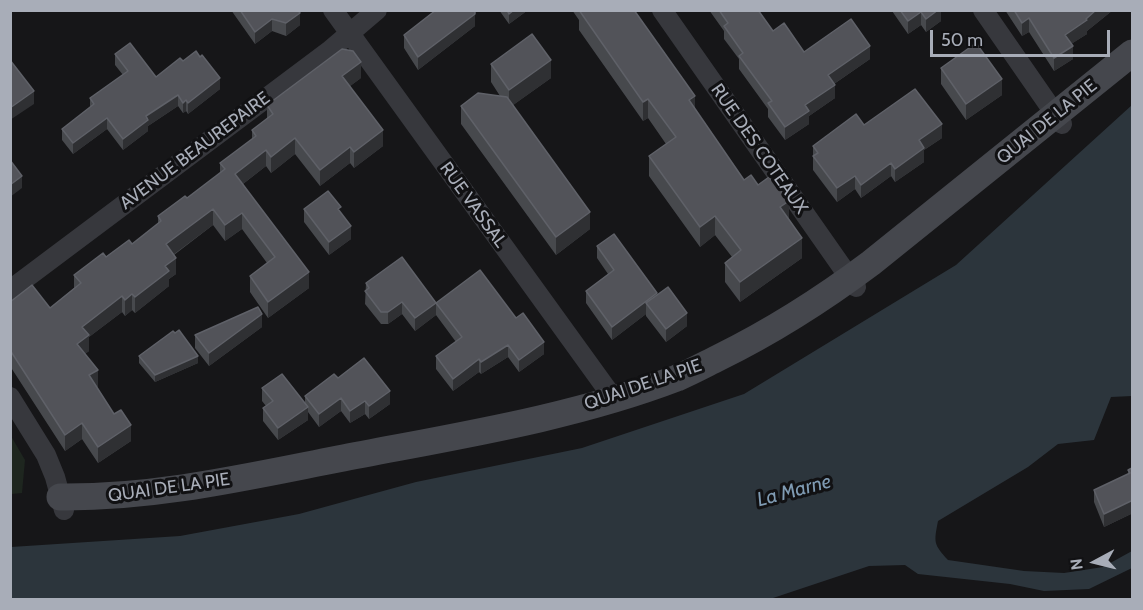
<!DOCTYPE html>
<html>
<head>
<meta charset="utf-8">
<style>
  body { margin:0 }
  #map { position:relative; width:1143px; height:610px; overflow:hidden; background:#161618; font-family:Cabin,sans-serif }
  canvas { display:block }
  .frame { position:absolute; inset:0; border:12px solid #a8adb8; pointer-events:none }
  .north { position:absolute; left:1065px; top:532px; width:60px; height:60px; -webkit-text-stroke:4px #111113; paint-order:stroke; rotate:263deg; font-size:16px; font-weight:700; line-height:24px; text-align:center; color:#a8adb8 }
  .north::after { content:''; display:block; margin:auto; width:21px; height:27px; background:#a8adb8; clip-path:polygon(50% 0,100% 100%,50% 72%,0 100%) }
  .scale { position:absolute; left:930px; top:30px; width:180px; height:27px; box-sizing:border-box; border:3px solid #a8adb8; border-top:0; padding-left:8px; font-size:18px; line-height:21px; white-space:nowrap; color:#a8adb8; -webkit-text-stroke:4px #111113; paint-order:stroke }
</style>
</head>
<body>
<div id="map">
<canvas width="1143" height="610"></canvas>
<div class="frame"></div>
<div class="north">N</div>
<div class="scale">50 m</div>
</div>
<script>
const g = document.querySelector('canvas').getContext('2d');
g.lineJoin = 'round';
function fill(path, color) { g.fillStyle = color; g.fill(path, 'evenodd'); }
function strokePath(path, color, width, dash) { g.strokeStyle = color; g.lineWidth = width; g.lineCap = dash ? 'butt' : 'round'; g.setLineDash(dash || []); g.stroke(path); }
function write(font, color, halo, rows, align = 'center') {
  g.font = font + ' Cabin,sans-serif'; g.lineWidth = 6; g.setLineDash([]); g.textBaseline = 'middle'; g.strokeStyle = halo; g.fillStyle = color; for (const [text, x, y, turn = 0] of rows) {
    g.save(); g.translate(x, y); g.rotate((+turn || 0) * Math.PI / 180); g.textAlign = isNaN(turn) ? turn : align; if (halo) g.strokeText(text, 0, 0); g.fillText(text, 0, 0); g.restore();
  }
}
const green = new Path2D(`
  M11 436 25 460 22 493 11 494Z`);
const water = new Path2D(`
  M1132 105V396L1111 397 1094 440 1058 444 1028 467 938 521C934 542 933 544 948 560L1024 571 1064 573 1103 567 1132 551V568L1089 589 1044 591 1010 584 918 574 905 565 869 566 767 600 11 599V547L180 536 299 514 416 482 582 448 744 394 956 265Z`);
const street = new Path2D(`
  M333 10 614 399
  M662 10 856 287
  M983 10 1062 124
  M10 290 329 51 377 10
  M10 397 46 455 55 477 64 510`);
const secondary = new Path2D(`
  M60 497C155 498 246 477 338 459 450 437 570 419 677 378 691 372 704 365 718 358 773 331 823 299 871 263L1132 53`);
const wall = new Path2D(`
  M231 10H298L300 25 286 36 272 31 255 44Z
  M433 10H475V26L418 70 404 48V35L433 12Z
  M499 10H528L509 24Z
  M572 10H634L695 109 744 180 758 185 789 219 802 258 740 302 725 282V263L732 257 715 235 700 247 649 176V156L666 144 648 118 643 121 579 30V20Z
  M709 10H758L773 31 804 52 870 59 834 84 835 98 809 116V124L785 140 768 117V109L739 69V59L724 39V31Z
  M941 10V21L926 32 921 25 908 34 892 11Z
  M1005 10H1113L1087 31V34L1071 44 1073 59 1054 71 1029 32 1022 36Z
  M115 54 156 77 183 61 220 89 188 114 186 111 183 113 178 106 148 126V131L123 150 107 129 73 154 62 140V129L90 108V98L123 75 115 65Z
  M491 64 551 78 513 105 590 229 556 255 461 124V106L500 96 491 82Z
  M941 68 1002 95 966 120 941 84Z
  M361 78 350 86 383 146 354 168 350 163 320 186 295 154 271 173 266 166 243 184 309 288 268 318 250 292V276L267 263 242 229 225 241 213 225 174 255 176 274 169 279V286L135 313 132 310 125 316 122 312 89 337V351L85 354 98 386 97 387 131 441 98 463 82 439 65 451 10 366V302L50 308 74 288V275L106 257 132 244 158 224V216L187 198 220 173V163L252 139V130L267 119V105Z
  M864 125 942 138 924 150V162L895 182 891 176 861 198 855 189 837 202 813 170V146Z
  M304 209 341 213 351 239 329 255 304 222Z
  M597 246 657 295 687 326 666 342 646 316V314L612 340 586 303V291L608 274 597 258Z
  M366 283 436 303 516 318 544 354 519 372 508 357 481 374 479 372 453 391 436 369V356L456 342 436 315 415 331 402 314 388 324H381L365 304Z
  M262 327 209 366 195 348V335Z
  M139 356 198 363 155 382 139 363Z
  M338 378 390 404 369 419 365 414 350 423 341 411 319 427 308 412V420L278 440 263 421V408L266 406 262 401V388L305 404V396Z
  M1132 468V515L1131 514 1104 527 1094 502V490L1128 474V470Z`);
const shadedWall = new Path2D(`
  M514 10H528L509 24V14Z
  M938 10H941V21L926 32V19Z
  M1096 10H1113L1087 31V34L1065 48V35Z
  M921 12V25L908 34V21Z
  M300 13V25L286 36V23Z
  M475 14V26L418 70V57Z
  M1029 18V32L1022 36V23Z
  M272 19V31L255 44V32Z
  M870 46V59L828 88V75Z
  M1073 46V59L1054 71V58Z
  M551 60V78L509 108V90Z
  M361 62V78L342 92V76Z
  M220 78V89L188 114V103Z
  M1002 79V95L966 120V104Z
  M835 85V98L809 116V124L785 140V127L805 105Z
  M34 91V104L10 120V108Z
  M178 95V106L148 126V131L123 150V139L146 116Z
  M695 96V116L689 100Z
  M648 99V118L643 121V102Z
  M186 100V111L183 113V103Z
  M107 118V129L73 154V143Z
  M942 124V138L924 150V162L895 182V169L919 140Z
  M383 130V146L354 168V152Z
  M295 138V154L271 173V157Z
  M350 147V163L320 186V170Z
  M266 150V166L235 190V174Z
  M891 163V176L861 198V185Z
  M22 176V188L10 197V185Z
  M855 176V189L837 202V188Z
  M789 201V221L780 207Z
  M213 209V225L166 260V244Z
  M590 212V229L556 255V237Z
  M242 213V229L225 241V225Z
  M715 216V235L700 247V227Z
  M351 226V239L329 255V242Z
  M802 238V258L740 302V282Z
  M176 258V274L169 279V286L135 313V297L165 266Z
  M309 272V288L268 318V302Z
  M657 293V305L646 303V314L612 340V327Z
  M132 294V310L125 316V300Z
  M122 296V312L89 337V351L77 360V344L82 327Z
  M402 302V314L388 324V312Z
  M436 303V315L415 331V318Z
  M687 313V326L666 342V329Z
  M262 314V327L209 366V353Z
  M544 342V354L519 372V360Z
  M508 345V357L481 374V362Z
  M198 356V363L155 382V375Z
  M479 359V372L453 391V379Z
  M98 370V386L89 391V375Z
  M390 391V404L369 419V406Z
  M341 398V411L319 427V414Z
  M365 401V414L350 423V411Z
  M308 407V420L278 440V428Z
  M82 423V439L65 451V435Z
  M131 425V441L98 463V447Z
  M1131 501V514L1104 527V514Z`);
const building = new Path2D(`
  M240 10H298L300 13 286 23 272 19 255 32Z
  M436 10H475V14L418 57 404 35Z
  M507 10H514L509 14Z
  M579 10H634L695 96 689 100 744 180 751 175 758 185 769 177 789 201 780 207 802 238 740 282 725 263 741 250 715 216 700 227 649 156 676 137 648 99 643 102Z
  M719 10H758L773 31 784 23 804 52 851 19 870 46 828 75 835 85 805 105 809 111 785 127 768 103 772 101 739 56 743 53 724 26 728 23Z
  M900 10H938L926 19 921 12 908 21Z
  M1014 10H1096L1086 19 1087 20 1065 35 1073 46 1054 58 1029 18 1022 23Z
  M532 34 551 60 509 90 491 64Z
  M130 43 156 77 180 58 183 61 196 51 200 57 202 55 220 78 188 103 186 100 183 103 178 95 146 116 148 120 123 139 107 118 73 143 62 129 94 104 90 98 128 71 115 54Z
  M976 43 1002 79 966 104 941 68Z
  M342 49 353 51 361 62 342 76 383 130 354 152 350 147 320 170 295 138 271 157 266 150 235 174 309 272 268 302 250 276 275 257 242 213 225 225 213 209 166 244 176 258 165 266 169 271 135 297 132 294 125 300 122 296 82 327 89 335 77 344 98 370 89 375 114 414 121 410 131 425 98 447 82 423 65 435 10 350V302L32 285 50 308 81 283 74 275 103 253 106 257 129 240 132 244 161 221 158 216 185 196 187 198 225 169 220 163 256 136 252 130 273 114 267 105Z
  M10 60 34 91 10 108Z
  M915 89 942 124 919 140 924 148 895 169 891 163 861 185 855 176 837 188 813 156 818 153 813 146 856 114 864 125Z
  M478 93 507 97 590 212 556 237 461 106Z
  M10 160 22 176 10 185Z
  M328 191 341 207 338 209 351 226 329 242 304 209Z
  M614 234 657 293 612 327 586 291 614 270 597 246Z
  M402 257 436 303 480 270 516 318 523 313 544 342 519 360 508 345 481 362 479 359 453 379 436 356 462 337 436 303 415 318 402 302 388 312H381L365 291 369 288 366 283Z
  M668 287 687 313 666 329 646 303Z
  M258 307 262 314 209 353 195 335Z
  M179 330 198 356 155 375 139 356 173 331 175 333Z
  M364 358 390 391 369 406 365 401 350 411 341 398 319 414 305 396 334 374 338 378Z
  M282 374 308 407 278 428 263 408 273 401 262 388Z
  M1132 468V502L1131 501 1104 514 1094 490 1130 473 1128 470Z`);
const streetNames = [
  ["QUAI DE LA PIE",1047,122,-39],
  ["RUE DES COTEAUX",759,149,55],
  ["AVENUE BEAUREPAIRE",195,151,-37],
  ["RUE VASSAL",473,205,54],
  ["QUAI DE LA PIE",643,385,-19],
  ["QUAI DE LA PIE",169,488,-8]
];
const waterNames = [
  ["La Marne",794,491,-15]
];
fill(green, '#1e261f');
fill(water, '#2c353c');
strokePath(street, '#37383d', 20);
strokePath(secondary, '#45474d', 27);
fill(wall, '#47494d');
fill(shadedWall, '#2f3033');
fill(building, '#525359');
strokePath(building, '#5f6168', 1.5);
write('18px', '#a8adb8', '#111113', streetNames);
write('italic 20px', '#7f9bb3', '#111113', waterNames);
</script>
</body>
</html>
